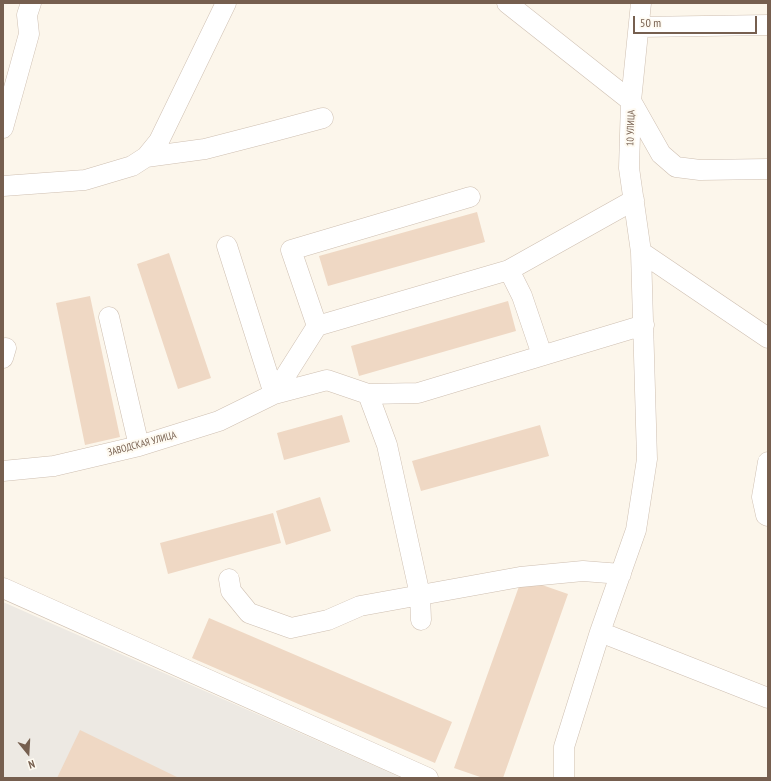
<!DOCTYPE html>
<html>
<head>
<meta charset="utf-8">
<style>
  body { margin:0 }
  #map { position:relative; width:771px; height:781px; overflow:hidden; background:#fcf6eb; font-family:"PT Sans Narrow",sans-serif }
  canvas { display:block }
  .frame { position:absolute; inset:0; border:4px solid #765f4f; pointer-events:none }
  .north { position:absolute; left:8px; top:733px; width:40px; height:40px; -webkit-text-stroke:3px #fefaf1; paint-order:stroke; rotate:162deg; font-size:11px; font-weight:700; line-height:16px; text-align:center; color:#765f4f }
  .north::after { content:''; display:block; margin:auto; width:14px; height:18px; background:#765f4f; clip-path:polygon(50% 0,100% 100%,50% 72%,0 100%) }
  .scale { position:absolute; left:633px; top:16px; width:124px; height:18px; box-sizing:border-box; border:2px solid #765f4f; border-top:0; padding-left:5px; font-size:12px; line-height:14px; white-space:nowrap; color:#765f4f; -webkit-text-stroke:3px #fefaf1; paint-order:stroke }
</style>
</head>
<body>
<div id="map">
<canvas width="771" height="781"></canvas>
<div class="frame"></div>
<div class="north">N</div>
<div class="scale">50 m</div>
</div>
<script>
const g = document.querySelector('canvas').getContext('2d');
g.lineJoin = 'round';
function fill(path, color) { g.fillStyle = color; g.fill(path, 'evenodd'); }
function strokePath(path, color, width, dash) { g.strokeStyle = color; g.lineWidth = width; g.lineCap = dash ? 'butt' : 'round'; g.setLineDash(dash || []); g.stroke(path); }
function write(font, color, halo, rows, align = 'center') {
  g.font = font + ' "PT Sans Narrow",sans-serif'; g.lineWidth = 4; g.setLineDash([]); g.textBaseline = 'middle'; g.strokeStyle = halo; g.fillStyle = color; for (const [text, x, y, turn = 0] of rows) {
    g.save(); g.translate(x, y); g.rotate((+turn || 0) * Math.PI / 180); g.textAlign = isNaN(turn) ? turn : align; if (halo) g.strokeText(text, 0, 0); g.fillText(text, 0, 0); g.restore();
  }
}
const industrial = new Path2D(`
  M3 602 402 778H3Z`);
const building = new Path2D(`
  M477 212 485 242 328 286 319 256Z
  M169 253 211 378 178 389 137 264Z
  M90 296 120 437 85 445 56 303Z
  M508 301 516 331 359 376 351 346Z
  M342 415 350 442 284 460 277 433Z
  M540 425 549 456 421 491 412 461Z
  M320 497 331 531 286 545 276 511Z
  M273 513 281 543 168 574 160 543Z
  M522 578 568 594 503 778H483L454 768Z
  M209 618 452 722 435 763 192 658Z
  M80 730 179 778H57Z`);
const minor = new Path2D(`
  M507 3 631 101 661 154 676 167 700 170 768 169
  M639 27 768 25
  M3 128 29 34 27 15 31 3
  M146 157 205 149 267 133 323 118
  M3 186 85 180 132 166 146 157 159 141 226 3
  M227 246 274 394
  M641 252 768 338
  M509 270 522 296 542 355
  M109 317 139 446
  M317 326 291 250 470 197
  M3 358 6 348
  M274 394 317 326 509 270 634 200
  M368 394 418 393 644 325
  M768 462 762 497 766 515 768 516
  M3 471 54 466 139 446 219 421 274 394 327 380 368 394 387 445 420 595 421 620
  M229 579 231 591 249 613 291 628 328 620 360 606 520 577 583 571 621 574
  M3 588 428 778
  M600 632 768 698
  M564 778V747L600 632 636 530 647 459 641 252 629 168 631 101 641 3`);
const streetNames = [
  ["10 УЛИЦА",631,128,-88],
  ["ЗАВОДСКАЯ УЛИЦА",142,444,-15]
];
fill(industrial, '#ede9e3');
fill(building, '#efd8c4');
strokePath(minor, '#cebfb1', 21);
strokePath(minor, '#fff', 20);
write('10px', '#765f4f', '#fefaf1', streetNames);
</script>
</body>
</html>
